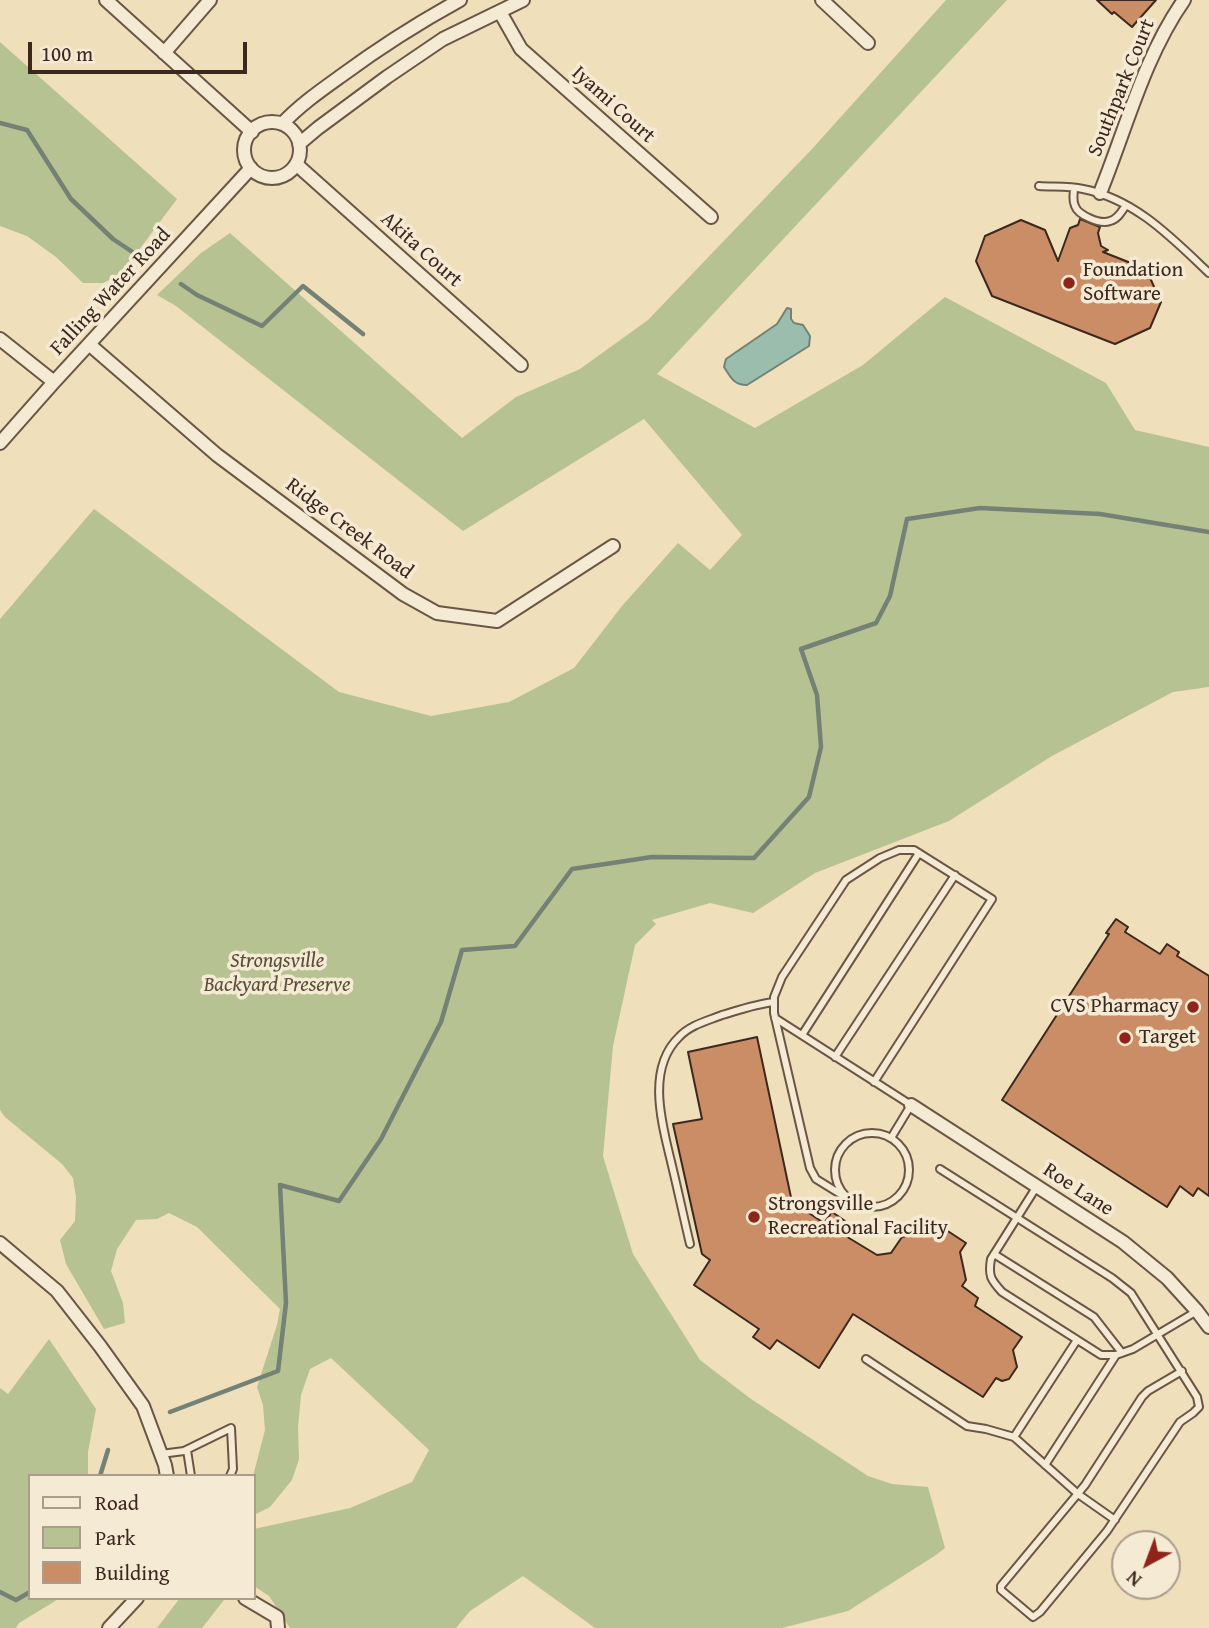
<!DOCTYPE html>
<html>
<head>
<meta charset="utf-8">
<style>
  body { margin:0 }
  #map { position:relative; width:1209px; height:1628px; overflow:hidden; background:#efdfbb; font-family:"Gentium Book Plus",serif }
  canvas { display:block }
  .legend { position:absolute; left:28px; top:1474px; width:228px; height:126px; box-sizing:border-box; background:#f5ead3; border:2px solid #ab9c8b; margin:0; padding:9px 12px; list-style:none; font-size:21px; color:#3c281f }
  .legend li { display:flex; align-items:center; gap:14px; height:35px }
  .legend b { width:35px; border:2px solid #ab9c8b }
  .north { position:absolute; left:1111px; top:1530px; width:70px; height:70px; box-sizing:border-box; background:#f5ead3; border:2px solid #ab9c8b; border-radius:50%; rotate:221deg; font-size:19px; font-weight:700; line-height:28px; text-align:center; color:#3c281f }
  .north::after { content:''; display:block; margin:auto; width:24px; height:32px; background:#8f2418; clip-path:polygon(50% 0,100% 100%,50% 72%,0 100%) }
  .scale { position:absolute; left:28px; top:42px; width:219px; height:32px; box-sizing:border-box; border:4px solid #3c281f; border-top:0; padding-left:9px; font-size:21px; line-height:24px; white-space:nowrap; color:#3c281f; -webkit-text-stroke:5px #f5ead3; paint-order:stroke }
</style>
</head>
<body>
<div id="map">
<canvas width="1209" height="1628"></canvas>
<ul class="legend">
<li><b style="height:9px;background:#f5ead3"></b>Road</li>
<li><b style="height:19px;background:#b7c292"></b>Park</li>
<li><b style="height:19px;background:#cb8d65"></b>Building</li>
</ul>
<div class="north">N</div>
<div class="scale">100 m</div>
</div>
<script>
const g = document.querySelector('canvas').getContext('2d');
g.lineJoin = 'round';
function fill(path, color) { g.fillStyle = color; g.fill(path, 'evenodd'); }
function strokePath(path, color, width, dash) { g.strokeStyle = color; g.lineWidth = width; g.lineCap = dash ? 'butt' : 'round'; g.setLineDash(dash || []); g.stroke(path); }
function write(font, color, halo, rows, align = 'center') {
  g.font = font + ' "Gentium Book Plus",serif'; g.lineWidth = 7; g.setLineDash([]); g.textBaseline = 'middle'; g.strokeStyle = halo; g.fillStyle = color; for (const [text, x, y, turn = 0] of rows) {
    g.save(); g.translate(x, y); g.rotate((+turn || 0) * Math.PI / 180); g.textAlign = isNaN(turn) ? turn : align; if (halo) g.strokeText(text, 0, 0); g.fillText(text, 0, 0); g.restore();
  }
}
const green = new Path2D(`
  M946 0H1007L657 374 755 428 863 365 945 297 1106 383 1135 430 1209 447V687L1173 692 1052 756 949 821 815 873 753 913 710 903 652 920 656 924 635 945 613 1046 603 1156 633 1254 700 1360 751 1399 868 1476 892 1484 928 1487 945 1548 936 1555 848 1611 782 1628H595L523 1576 470 1611 456 1628H290L269 1596 254 1586V1529L350 1508 412 1482 429 1450 331 1358 310 1369 301 1395 298 1427 299 1459 292 1480 270 1507 254 1515 253 1476 265 1430 263 1405 257 1387 277 1325 280 1309 197 1227 169 1213 157 1219 136 1220 117 1249 111 1271 123 1303 125 1323 104 1329 66 1264 60 1240 75 1221 76 1197 73 1178 62 1164 5 1117 0 1110V619L94 509 339 692 431 716 509 702 574 668 622 606 678 543 710 570 742 535 644 419 463 531 176 306 157 295 201 253 230 233 462 438 516 397 580 369 648 320 812 149Z
  M0 42 177 199 121 274 103 283H83L56 257 27 236 0 226Z
  M49 1339 96 1409 88 1452V1476H30V1598H60L19 1623 16 1628H0V1388L8 1394Z
  M180 1598H217L224 1600 202 1628H157Z`);
const water = new Path2D(`
  M787 308 791 309V319L794 323 803 325 810 336 809 346 747 385C734 385 731 378 724 367L726 359 777 324Z`);
const stream = new Path2D(`
  M0 123 27 130 71 199 113 239 140 257
  M181 284 197 295 262 326 303 286 363 334
  M170 1412 278 1371 286 1303 280 1185 339 1201 381 1139 441 1022 462 950 515 946 572 869 652 857 754 858 809 797 821 747 817 695 801 649 876 623 890 596 907 519 980 508 1100 514 1209 532
  M100 1476 108 1450
  M0 1592 16 1600 30 1592`);
const building = new Path2D(`
  M1097 0H1156L1132 27 1114 12 1112 14Z
  M1080 219 1100 227 1098 233 1101 246 1108 250 1103 252 1146 269 1161 302 1150 328 1115 344 992 296 976 261 985 236 1021 220 1045 230 1058 261 1070 228 1078 225Z
  M1116 919 1128 927 1125 932 1160 954 1167 944 1179 952 1177 956 1209 976V1196L1198 1188 1193 1196 1180 1186 1167 1207 1002 1100 1109 934 1106 933Z
  M757 1037 792 1202 824 1223 832 1212 851 1225 844 1235 877 1255 891 1253 902 1237 927 1232 934 1222 966 1243 960 1252 966 1280 962 1286 978 1298 975 1306 1022 1337 1013 1350 1017 1367 1009 1379 1002 1381 996 1378 983 1397 853 1314 819 1368 777 1340 770 1349 753 1337 759 1329 694 1285 710 1260 702 1254 673 1124 702 1119 688 1052Z`);
const service = new Path2D(`
  M1039 186C1053 187 1069 186 1083 189 1135 199 1172 238 1209 273
  M1074 188C1074 194 1072 200 1075 206 1078 215 1100 225 1110 221 1118 219 1122 211 1126 205
  M775 1018 911 1105 891 1138
  M802 1035 919 853
  M835 1057 955 875
  M835 1170a37 37 0 1 1 74 0a37 37 0 1 1-74 0Z
  M940 1169 1112 1278 1131 1293 1197 1397 1199 1407 1193 1413 1180 1422 1107 1531 1040 1612 1033 1617 1001 1590V1586L1085 1485 1142 1397 1148 1391 1182 1371
  M1037 1186 991 1259C988 1276 991 1280 1002 1292L1101 1355H1116L1133 1349 1197 1311
  M850 1200 816 1179 810 1168 774 1013V997L782 977 846 880 880 858 899 850H914L992 899 874 1082
  M690 1244C684 1219 679 1195 673 1170 664 1130 644 1071 679 1037 690 1025 707 1021 722 1015 739 1010 756 1004 774 1002
  M994 1254 1094 1317 1122 1353
  M866 1359 967 1426 986 1429 1014 1437 1078 1494 1115 1520
  M1014 1437 1077 1340
  M187 1450 191 1476
  M161 1454 184 1451 231 1428 233 1469 230 1476
  M1045 1465 1116 1355`);
const minor = new Path2D(`
  M106 0 252 132
  M822 0 868 43
  M500 12 521 49 711 217
  M164 53 210 0
  M244 150a28 28 0 1 1 56 0a28 28 0 1 1-56 0Z
  M282 124C300 105 320 91 341 76 379 48 418 23 460 0
  M299 144 318 128 387 77 443 39 523 0
  M296 164 521 365
  M1100 193C1126 129 1144 57 1184 0
  M0 339 54 382
  M90 345 217 455 403 594 437 613 497 621 613 546
  M0 443 54 382 251 168
  M911 1105 1123 1242 1167 1278 1197 1311 1209 1327
  M0 1243 57 1291 100 1346 143 1406 165 1465 167 1476
  M245 1598 277 1617 278 1628
  M109 1628 137 1598`);
const markers = [
  [1069,283,7,"#8f2418"],
  [1193,1007,7,"#8f2418"],
  [1125,1038,7,"#8f2418"],
  [754,1217,7,"#8f2418"]
];
const streetNames = [
  ["Southpark Court",1122,88,-68],
  ["Iyami Court",613,105,42],
  ["Akita Court",421,250,42],
  ["Falling Water Road",111,292,-47],
  ["Ridge Creek Road",349,529,37],
  ["Roe Lane",1078,1190,33]
];
const poiNames = [
  ["Foundation",1083,271],
  ["Software",1083,295],
  ["CVS Pharmacy",1179,1007,"right"],
  ["Target",1139,1038],
  ["Strongsville",768,1205],
  ["Recreational Facility",768,1229]
];
const parkNames = [
  ["Strongsville",277,962],
  ["Backyard Preserve",277,986]
];
fill(green, '#b7c292');
fill(water, '#9abdae');
strokePath(water, '#748175', 2);
strokePath(stream, '#748175', 4.5);
fill(building, '#cb8d65');
strokePath(building, '#3c281f', 2);
strokePath(service, '#695646', 10);
strokePath(minor, '#695646', 16);
strokePath(service, '#f5ead3', 6);
strokePath(minor, '#f5ead3', 12);
for (const [x, y, r, color] of markers) { const dot = new Path2D(); dot.arc(x, y, r, 0, 2 * Math.PI); g.fillStyle = color; g.fill(dot); strokePath(dot, '#f5ead3', 2.5); }
write('21px', '#3c281f', '#f5ead3', streetNames);
write('21px', '#3c281f', '#f5ead3', poiNames, 'left');
write('italic 21px', '#5b4e3c', '#f5ead3', parkNames);
</script>
</body>
</html>
